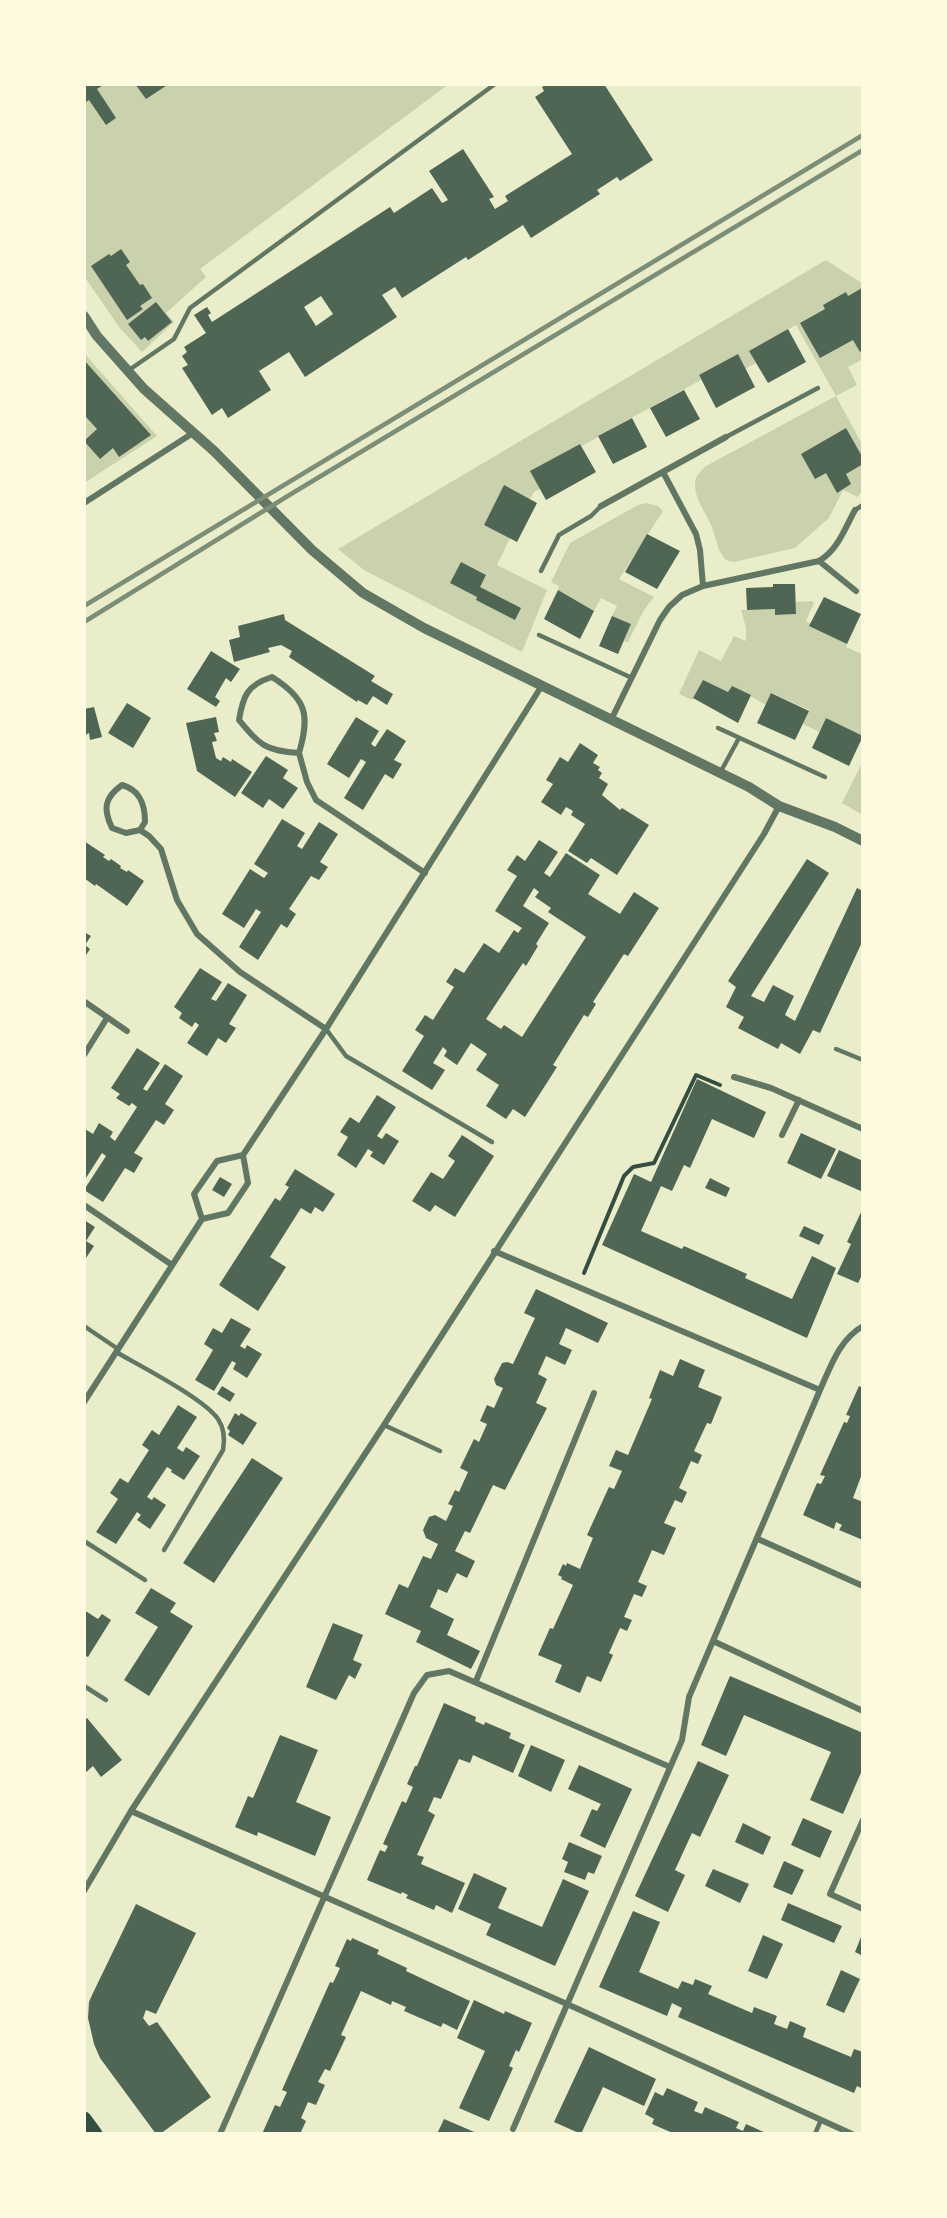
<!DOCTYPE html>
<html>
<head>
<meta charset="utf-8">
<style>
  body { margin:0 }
  #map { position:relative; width:947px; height:2218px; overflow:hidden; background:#e9edc9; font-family:Karla,sans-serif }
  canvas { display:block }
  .frame { position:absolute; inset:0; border:86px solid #fefae0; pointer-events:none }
</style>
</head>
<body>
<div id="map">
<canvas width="947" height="2218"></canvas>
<div class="frame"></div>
</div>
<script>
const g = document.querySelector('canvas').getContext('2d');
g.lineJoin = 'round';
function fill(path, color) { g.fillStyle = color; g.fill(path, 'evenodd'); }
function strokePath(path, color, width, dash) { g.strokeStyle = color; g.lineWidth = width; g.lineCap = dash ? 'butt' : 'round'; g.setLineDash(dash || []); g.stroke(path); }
const green = new Path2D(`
  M84 84H449L200 269 206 277 166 313 174 322 142 352 119 327 84 276Z
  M826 260 863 284V359L848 367 857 385 836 396 863 446V489L858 497 843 490 829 518 795 548 734 562C728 561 725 560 722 555 716 545 715 533 710 523 704 510 694 497 695 482 696 475 701 471 706 466L836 396 796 325 750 351 756 363 745 369 738 355 699 375 701 380 598 436V437L582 446 580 444 531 471 540 489 534 492 530 499 504 486 484 525 510 538 497 565 547 590 522 652 364 570 338 549Z
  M84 353 157 436 84 483Z
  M646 503 658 506 663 511 619 579 654 597 644 610 628 642 624 641 631 624 612 616 617 606 601 598 594 611 558 590 559 586 551 582 570 543 638 505Z
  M812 601 814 603 806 621 811 624 810 626 847 644 846 647 862 654 863 653V736L826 718 819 732 803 724 809 710 772 693 766 705 732 686 728 692 703 680 692 700 679 694 699 650 721 661 734 636 746 641V628L741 610 775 609V615L796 614 795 602Z
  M863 761V815L842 803Z`);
const building = new Path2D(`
  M84 84H105L97 89 116 118 106 125 89 100 84 103Z
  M135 84H169L146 99Z
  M547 84H555L556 86 559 84H604L653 160 620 181 617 177 597 190 600 194 531 238 523 225 468 260 466 257 402 298 395 287 382 295 397 317 305 377 289 352 259 371 271 390 228 418 222 408 212 415 182 368 188 365 182 356 187 352 184 347 206 333 194 315 207 307 211 313 208 315 212 322 390 207 394 213 432 188 442 203 448 200 429 171 463 149 494 197 489 199 495 209 508 201 505 196 572 154 535 97 544 91 542 87ZM321 296 333 314 316 326 304 307Z
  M121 249 130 262 126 265 140 285 143 284 152 298 140 306 143 309 127 320 91 266 109 254 111 256Z
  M862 288 863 350 860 352 853 340 820 358 800 323 825 309 823 305 846 292 848 296Z
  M156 302 172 322 148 341 145 337 141 340 128 324Z
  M788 329 806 362 768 383 749 351Z
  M738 354 755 387 716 408 699 375Z
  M84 360 151 435 119 457 113 448 100 459 84 441 97 429 86 417 84 420Z
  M684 390 700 419 666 437 650 408Z
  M632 418 647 447 613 464 598 436Z
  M846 428 863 458V464L846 474 851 484 837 493 826 473 815 479 801 454Z
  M580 444 596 472 546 500 530 471Z
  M504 485 537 503 517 542 484 525Z
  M647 534 680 551 657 589 625 572Z
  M461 562 486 575 480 587 521 608 515 620 476 600 477 597 450 583Z
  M773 584H795L796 614 775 615V609L747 610 746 588 773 587Z
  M558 590 594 611 580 639 544 619Z
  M824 597 861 614 847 644 809 626Z
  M284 614 285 620 375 676 371 681 393 694 387 705 373 696 367 705 358 700 357 702 289 657 292 651 281 645 268 648 270 652 234 662 229 640 240 637 238 626Z
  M612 616 631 624 618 654 599 646Z
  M211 651 240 669 231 682 226 678 215 697 220 701 216 707 187 689Z
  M703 680 728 692 732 686 751 695 738 723 693 698Z
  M771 693 809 711 795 740 757 723Z
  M127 703 151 718 133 748 108 733Z
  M94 707 102 737 90 740 89 733 84 736V709Z
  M216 717 219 732 214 733 217 741 212 742 216 758 221 761 223 757 231 762 232 759 252 772 235 797 197 771 186 723Z
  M356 717 379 731 371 744 375 747 387 729 406 741 394 760 402 764 393 779 385 774 363 810 344 798 366 762 361 759 349 778 327 764Z
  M826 718 863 736 849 766 812 748Z
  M580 743 598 755 593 763 600 767 598 770 602 773 599 778 608 784 602 795 620 810 622 808 649 825 617 875 591 858 587 863 568 851 585 824 571 815 573 811 566 807 561 815 541 802 553 784 546 780 560 757 568 762Z
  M266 756 288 770 283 778 298 788 283 809 269 799 263 808 241 793Z
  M282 819 305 833 297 846 302 849 319 822 338 834 320 862 328 867 319 880 311 876 289 909 296 914 287 928 281 924 258 960 239 947 261 912 256 909 244 928 222 914 250 869 264 878 268 873 254 864Z
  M539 840 558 852 544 873 550 877 566 853 600 875 588 894 620 914 634 892 659 908 628 956 624 954 593 1002 596 1004 588 1017 584 1015 553 1065 557 1067 525 1117 513 1109 506 1119 486 1106 499 1085 476 1070 487 1054 471 1043 457 1065 444 1056 447 1051 443 1047 433 1063 445 1070 432 1090 402 1071 424 1036 415 1030 425 1015 433 1020 454 987 446 982 455 968 464 973 484 943 499 953 514 930 518 933 522 928 495 911 517 876 507 870 517 855 525 861ZM534 888 539 892 535 897 551 908 548 912 586 937 522 1037 504 1025 501 1029 486 1019 523 963 526 966 538 946 536 944 549 923 523 906Z
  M84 841 105 855 103 857 109 861 111 859 121 866 120 868 127 872 128 870 144 881 127 906 96 884 95 886 84 878Z
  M807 859 829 873 751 996 764 1002 773 985 794 996 785 1015 795 1021 857 888 863 891V940L820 1033 813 1030 800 1054 781 1043 778 1049 738 1028 744 1017 726 1007 736 987 728 981Z
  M84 932 91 936 85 945 90 949 84 958Z
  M200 968 222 982 211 999 216 1001 228 983 247 995 229 1024 236 1028 226 1043 218 1038 207 1056 187 1043 199 1025 195 1022 192 1027 179 1018 182 1013 174 1007Z
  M137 1048 160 1063 143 1089 147 1091 165 1064 183 1076 165 1104 174 1110 164 1125 156 1120 134 1153 143 1158 134 1173 125 1168 103 1202 84 1190 106 1156 102 1153 84 1181V1130L85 1129 93 1134 99 1123 113 1132 110 1137 115 1141 137 1107 132 1103 129 1106 116 1098 120 1094 111 1088Z
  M697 1079 766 1112 754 1138 712 1119 690 1168 684 1165 672 1191 661 1186 641 1231 682 1249 684 1246 747 1274 745 1278 792 1299 812 1256 836 1268 807 1338 602 1245 634 1174 651 1182Z
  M377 1095 396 1107 377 1136 382 1139 386 1133 399 1141 384 1165 370 1156 373 1152 368 1149 356 1168 337 1155 348 1137 340 1132 350 1117 359 1123Z
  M801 1133 836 1149 821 1179 787 1163Z
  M462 1135 494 1156 455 1217 435 1205 430 1212 412 1201 431 1172 443 1179 455 1161 448 1156Z
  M839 1150 863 1161V1192L827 1176Z
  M295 1169 335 1194 323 1212 315 1207 311 1214 301 1208 270 1257 286 1267 258 1311 219 1285 275 1198 280 1201 289 1187 285 1185Z
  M220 1177 232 1184 224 1197 212 1190Z
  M710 1178 730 1188 726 1197 705 1188Z
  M863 1208V1273L858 1283 837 1274 851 1244 847 1242Z
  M84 1220 95 1227 86 1241 94 1246 84 1261Z
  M804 1226 824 1235 819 1245 799 1236Z
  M536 1289 608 1323 598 1343 566 1328 559 1344 572 1350 565 1365 546 1356 538 1374 547 1379 536 1403 547 1408 505 1490 493 1485 470 1533 465 1531 455 1551 475 1561 467 1578 457 1573 447 1593 438 1589 430 1607 454 1619 447 1635 480 1651 471 1669 416 1642 421 1631 385 1614 399 1584 408 1588 423 1556 431 1559 438 1544 426 1538 423 1530 429 1517 435 1515 446 1521 453 1506 448 1504 455 1490 459 1492 468 1472 460 1468 474 1439 479 1442 487 1424 480 1421 487 1405 494 1408 503 1388 496 1385 494 1379 502 1363 507 1362 513 1364 535 1318 524 1313Z
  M231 1318 251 1329 240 1346 245 1349 247 1345 262 1354 247 1378 233 1369 236 1363 232 1361 214 1391 195 1380 213 1350 204 1344 213 1328 222 1333Z
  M680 1359 705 1370 698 1387 722 1397 711 1424 707 1423 694 1451 702 1455 698 1464 691 1461 679 1488 687 1492 682 1503 675 1500 664 1523 676 1528 664 1555 652 1550 638 1582 647 1586 642 1597 634 1594 624 1617 632 1620 627 1631 620 1628 609 1653 613 1655 601 1682 587 1676 580 1693 555 1682 562 1665 538 1655 550 1628 553 1629 573 1585 561 1579 562 1577 558 1575 563 1564 566 1566 567 1563 580 1569 593 1538 587 1535 609 1487 614 1489 622 1471 609 1466 616 1450 628 1455 652 1399 649 1398 660 1370 673 1376Z
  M222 1386 235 1394 230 1402 217 1394Z
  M859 1386 863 1388V1471L853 1498 863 1502V1540L839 1530 842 1525 836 1522 834 1529 803 1515 817 1483 821 1484 825 1476 820 1475 844 1422 847 1423 850 1416 846 1415Z
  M178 1405 197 1417 177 1448 183 1452 186 1447 200 1456 184 1480 171 1472 172 1470 167 1467 147 1497 152 1500 154 1497 166 1505 150 1529 137 1520 141 1515 137 1512 116 1544 96 1532 118 1499 110 1493 120 1478 128 1483 149 1450 142 1445 152 1430 159 1435Z
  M235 1413 239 1416 241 1413 257 1423 243 1445 228 1435 230 1431 227 1428Z
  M252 1458 283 1478 214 1583 183 1563Z
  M151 1588 176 1603 170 1612 193 1626 149 1696 124 1680 158 1627 135 1613Z
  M84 1610 98 1619 102 1614 111 1620 88 1657 84 1655Z
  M333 1623 363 1635 353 1660 362 1664 355 1679 349 1675 336 1700 306 1687Z
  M730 1676 863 1733V1768L843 1814 810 1800 831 1752 744 1715 726 1756 701 1745Z
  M444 1703 476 1717 475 1721 484 1725 485 1722 511 1733 509 1738 525 1745 513 1773 473 1755 470 1763 459 1759 441 1799 434 1797 428 1811 435 1815 417 1855 424 1857 421 1864 465 1883 452 1913 436 1905 434 1910 406 1898 408 1895 402 1892 401 1894 367 1880 380 1850 385 1852 388 1846 383 1844 402 1801 406 1803 413 1787 407 1784 415 1766H417Z
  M87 1718 122 1760 101 1777 93 1766 84 1774V1721Z
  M280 1735 318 1750 296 1802 331 1817 315 1856 258 1832 257 1836 235 1827 248 1796 253 1798Z
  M531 1745 565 1760 551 1792 518 1776Z
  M698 1761 729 1775 700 1837 692 1833 675 1870 685 1875 668 1912 635 1896Z
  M579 1765 632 1789 605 1848 580 1836 592 1809 597 1811 601 1804 568 1789Z
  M803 1818 832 1831 820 1858 791 1845Z
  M743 1823 771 1837 763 1855 735 1842Z
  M569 1842 602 1856 594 1874 588 1872 585 1880 564 1872 568 1862 562 1859Z
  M784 1861 804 1870 792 1895 773 1887Z
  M713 1869 749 1884 740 1903 705 1886Z
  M474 1873 507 1888 498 1908 542 1927 563 1879 589 1891 555 1966 486 1935 491 1924 458 1909Z
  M788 1903 842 1926 834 1943 781 1920Z
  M136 1904 196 1933 156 2014 146 2010 143 2018 149 2026 157 2022 211 2097 160 2134H156L100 2058 94 2044 88 2018 89 2002 93 1993Z
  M633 1911 660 1922 639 1972 678 1989 682 1981 693 1985 695 1979 712 1986 708 1994 752 2013 754 2007 777 2016 774 2024 787 2029 790 2021 806 2028 803 2037 851 2057 854 2049 863 2052V2089L857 2086 854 2093 678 2017 682 2008 672 2003 667 2016 599 1987Z
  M863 1932V1956L855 1952Z
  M763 1935 783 1944 767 1979 748 1971Z
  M352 1938 379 1950 377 1954 407 1968 406 1971 470 2001 457 2030 443 2023 441 2027 404 2011 406 2007 392 2001 391 2005 361 1991 341 2035 346 2037 330 2071 325 2069 318 2082 325 2085 316 2105 308 2102 301 2118 306 2121 300 2134H262L275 2105 280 2107 287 2092 282 2090 330 1982 333 1983 340 1968 335 1966 347 1939 351 1941Z
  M841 1970 860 1979 844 2013 826 2005Z
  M474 2000 504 2014 505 2011 532 2023 519 2052 516 2050 509 2066 513 2068 489 2121 459 2108 485 2051 457 2038Z
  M589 2047 656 2079 644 2106 603 2087 581 2134 554 2122Z
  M667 2088 698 2102 694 2111 702 2114 705 2107 739 2122 736 2128 743 2131 746 2124 768 2134H675L652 2124 654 2119 645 2114 655 2092 663 2096Z
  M444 2119 479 2134H437Z`);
const path = new Path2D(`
  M584 1273 624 1176 633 1167 654 1163 696 1075 720 1085`);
const service = new Path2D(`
  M129 370 174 339 190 308 495 84
  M726 437 818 388
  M855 510 863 505
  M541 571 559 535 591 516 601 506
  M539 635 632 678
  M718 728 825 777
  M720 773 739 738
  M326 1029 346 1056 492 1142
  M836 1049 863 1060
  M84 1326 118 1349
  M116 1352C140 1366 203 1398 218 1419 224 1428 225 1439 223 1450L164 1550
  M384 1425 440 1451
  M84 1541 145 1580
  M84 1686 106 1700
  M815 2134 821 2120`);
const minor = new Path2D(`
  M663 472 696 534 700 550 703 586
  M84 503 193 433
  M601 506 726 437
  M819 561 856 591
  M611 720 660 620 669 607 682 595 703 586 819 561C838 550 845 528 855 510
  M299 753C310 715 307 699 272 677 247 685 243 696 239 720 260 745 265 751 299 753L307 782 316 800 425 873
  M140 830 145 822C145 804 140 790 122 785 104 798 103 809 112 828L126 833 140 830 149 836 161 849 177 900 197 934 240 972 326 1029
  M85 1002 127 1031
  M84 1055 107 1018
  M734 1077 771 1088 863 1129
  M782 1135 799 1100
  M84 1205 172 1265
  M202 1219 194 1194 217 1161 243 1155
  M494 1251 820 1390
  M84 1402 202 1219 228 1213 248 1183 243 1155 326 1029 541 687
  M758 1539 863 1586
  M713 1641 863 1711
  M476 1681 594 1393
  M131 1811 567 2004 852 2134
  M863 1820 830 1894 863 1909
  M84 1891 131 1811 384 1425 764 834 779 806
  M513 2129 682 1740 689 1697 820 1390C831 1366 839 1340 863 1326
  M220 2134 414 1693 427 1675 449 1671 670 1767`);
const tertiary = new Path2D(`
  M84 316 97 336 144 389 214 451 312 550 363 593 424 628 749 787 779 806 835 827 863 841`);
const primary = new Path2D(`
  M84 2119 95 2134`);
const rail = new Path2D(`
  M84 606 863 135
  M84 622 291 494 863 150`);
fill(green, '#cad2ad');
fill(building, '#4f6655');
strokePath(path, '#344e41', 4);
strokePath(service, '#617663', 4.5);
strokePath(minor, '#617663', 6);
strokePath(tertiary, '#617663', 10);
strokePath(primary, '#344e41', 15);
strokePath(rail, '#7c8e77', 4.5);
</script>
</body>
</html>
